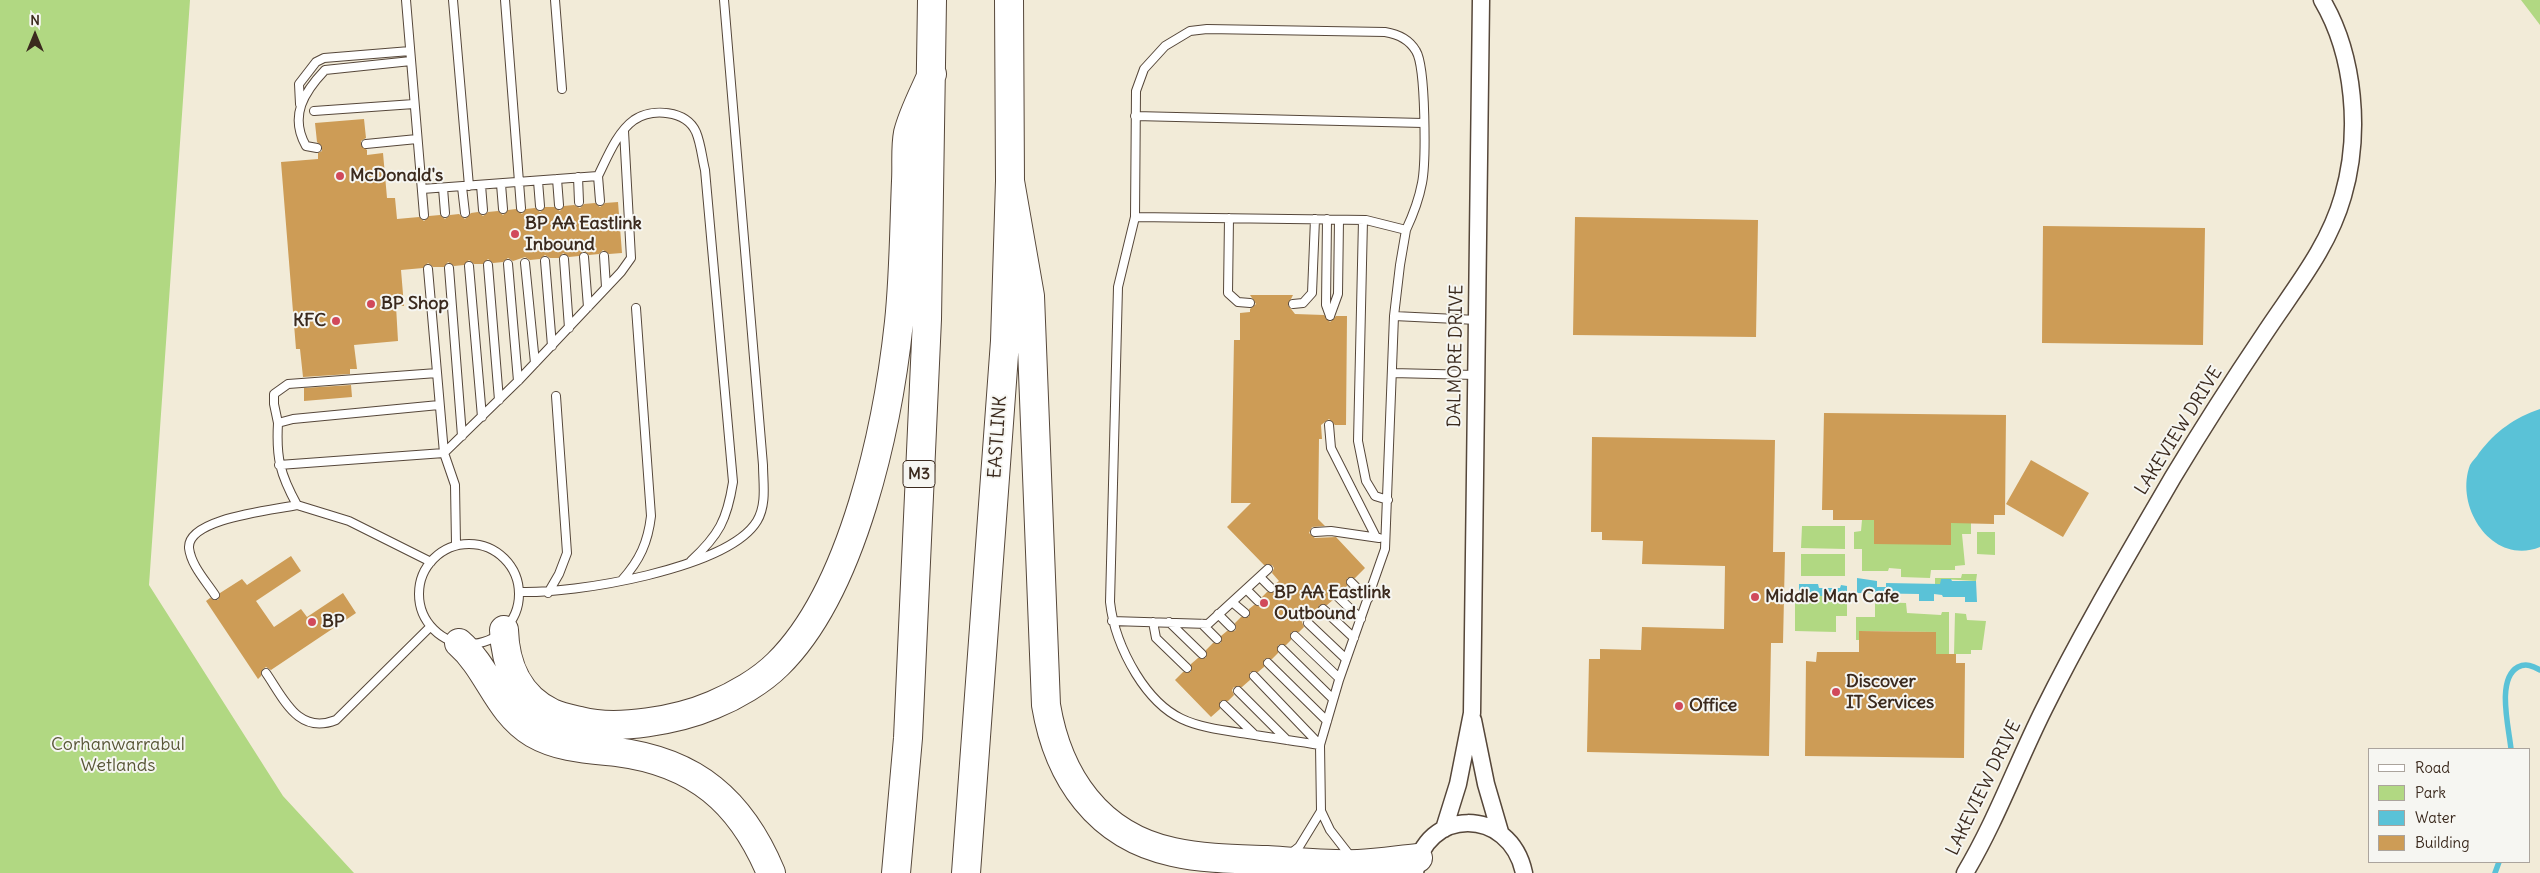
<!DOCTYPE html>
<html>
<head>
<meta charset="utf-8">
<style>
  body { margin:0 }
  #map { position:relative; width:2540px; height:873px; overflow:hidden; background:#f2ebd8; font-family:Delius,sans-serif }
  canvas { display:block }
  .legend { position:absolute; left:2368px; top:748px; width:162px; height:115px; box-sizing:border-box; background:#f6f6f2; border:1px solid #aba49d; margin:0; padding:6px 9px; list-style:none; font-size:15px; color:#3b2a1e }
  .legend li { display:flex; align-items:center; gap:10px; height:25px }
  .legend b { width:25px; border:1px solid #aba49d }
  .north { position:absolute; left:10px; top:10px; width:50px; height:50px; -webkit-text-stroke:4px #f6f6f2; paint-order:stroke; rotate:0deg; font-size:14px; font-weight:700; line-height:20px; text-align:center; color:#3b2a1e }
  .north::after { content:''; display:block; margin:auto; width:18px; height:22px; background:#3b2a1e; clip-path:polygon(50% 0,100% 100%,50% 72%,0 100%) }
</style>
</head>
<body>
<div id="map">
<canvas width="2540" height="873"></canvas>
<ul class="legend">
<li><b style="height:6px;background:#fff"></b>Road</li>
<li><b style="height:14px;background:#b1d882"></b>Park</li>
<li><b style="height:14px;background:#5ac2d7"></b>Water</li>
<li><b style="height:14px;background:#cd9c56"></b>Building</li>
</ul>
<div class="north">N</div>
</div>
<script>
const g = document.querySelector('canvas').getContext('2d');
g.lineJoin = 'round';
function fill(path, color) { g.fillStyle = color; g.fill(path, 'evenodd'); }
function strokePath(path, color, width, dash) { g.strokeStyle = color; g.lineWidth = width; g.lineCap = dash ? 'butt' : 'round'; g.setLineDash(dash || []); g.stroke(path); }
function write(font, color, halo, rows, align = 'center') {
  g.font = font + ' Delius,sans-serif'; g.lineWidth = 4; g.setLineDash([]); g.textBaseline = 'middle'; g.strokeStyle = halo; g.fillStyle = color; for (const [text, x, y, turn = 0] of rows) {
    g.save(); g.translate(x, y); g.rotate((+turn || 0) * Math.PI / 180); g.textAlign = isNaN(turn) ? turn : align; if (halo) g.strokeText(text, 0, 0); g.fillText(text, 0, 0); g.restore();
  }
}
const green = new Path2D(`
  M0 0H190L149 585 283 796 354 873H0Z
  M2521 0H2540V25Z
  M1862 520H1874V544L1951 523H1971V534H1962L1965 565 1955 566V570H1931L1930 578 1901 577V569L1889 568 1888 571H1862V549H1854V532L1861 531Z
  M1802 526H1845V549L1801 548Z
  M1977 532H1995V555L1977 554Z
  M1801 554H1845V576H1801Z
  M1962 574H1977L1976 581 1941 579V584H1935V578H1961Z
  M1795 593H1807V596H1838V601L1847 602V616H1836V632L1795 631Z
  M1875 602 1906 603 1907 613 1941 615 1942 612H1949V654H1936V632L1860 631 1859 640H1856V617H1875Z
  M1955 613 1966 614 1967 620 1986 621 1982 650H1971V654H1954Z`);
const water = new Path2D(`
  M2540 409V547C2493 566 2454 508 2470 465 2472 461 2477 457 2479 453 2496 431 2514 418 2540 409Z
  M1857 578 1877 581V587H1886V583L1940 584 1941 579H1951L1952 581H1976L1977 602H1965V597H1943L1942 595 1934 594V601H1919V594L1857 593Z
  M1799 584H1818L1819 588H1840L1841 585 1847 586V592H1838V596H1807L1806 593H1799Z`);
const stream = new Path2D(`
  M2511 749C2509 728 2496 679 2518 667 2526 663 2533 666 2540 670
  M2495 873 2499 862`);
const building = new Path2D(`
  M364 119 366 138 361 141V145L367 150V155L383 153 387 198H395L397 219 419 217 424 221 429 216 440 215 445 219 450 215 459 214 465 219 471 213 478 212 483 216 488 212 498 211 503 215 508 210 516 209 522 214 526 209 535 208 540 212 545 207H554L560 211 564 206 574 205 580 208 584 204 595 203 600 207 605 203 618 202 622 253 609 254 603 250 599 254 589 255 584 251 579 256 569 257 563 253 559 258H550L545 255 540 259 530 260 525 257 513 261 508 258 503 262 493 263 488 259 483 264H474L469 260 464 265 454 266 448 262 444 267H433L428 263 423 268 401 270 404 306H396L398 341 354 345 357 369H350V374L303 377 300 349H296L281 162 318 159V153L322 151V147L317 142 315 123Z
  M1575 217 1758 220 1756 337 1573 335Z
  M2043 226 2205 228 2203 345 2042 343Z
  M1250 295H1293L1288 305 1295 314 1324 315 1330 322 1336 316H1347L1346 425H1335L1329 419 1321 425 1322 439H1319L1318 519 1325 526 1312 527 1309 533 1315 538 1336 537 1365 568 1355 578H1347V586L1341 592H1333V600L1327 605H1319V613L1312 619H1304L1302 622 1304 627 1299 632H1291V640L1286 645H1278V653L1272 659H1264V667L1258 672H1250V680L1242 687H1234L1232 690 1234 695 1228 701H1220V709L1211 717 1175 680 1183 672H1191V664L1198 658H1206V650L1213 643H1221V636L1227 631H1235L1236 628 1235 623 1241 617H1249V609L1254 605H1262V597L1267 592H1275V584L1279 581 1272 573 1274 568 1272 565H1264L1227 527 1251 503H1231L1234 340H1240V313L1250 312V309L1256 304Z
  M351 385 352 397 304 401V388Z
  M1824 413 2006 415 2005 515H1994V524L1951 523V545L1874 544V520H1833V510H1822Z
  M1592 437 1775 440 1773 552H1785L1783 643H1771L1769 756 1587 752 1589 659H1600V649L1641 650 1642 627 1724 629 1725 566 1642 564 1643 541 1602 540V532H1591Z
  M2031 460 2089 493 2063 537 2006 504Z
  M291 556 301 571 256 601 274 627 301 609 307 617 343 593 356 613 271 670 266 667 263 669 261 676 258 679 206 601 210 598 218 600 220 593 242 579 247 585Z
  M1859 631 1936 632V654H1956V663H1965L1964 758 1805 756 1806 661 1816 662 1817 652H1859Z`);
const lane = new Path2D(`
  M406 0 424 215
  M453 0 469 186
  M505 0 521 208
  M555 0 562 89
  M300 104 299 84 316 62 324 58 410 51
  M314 111 414 104
  M1135 116 1423 123
  M366 144 417 139
  M317 148 306 146C289 116 304 92 325 70L411 61
  M598 176 600 201
  M578 177 579 202
  M557 179 559 205
  M538 181 540 206
  M501 184 503 209
  M481 185 483 210
  M462 187 465 213
  M443 188 445 213
  M422 189 598 176C607 158 617 132 634 120 652 108 686 110 696 132 701 144 702 158 705 170L733 482C727 520 719 535 691 561
  M1135 217 1366 220 1406 230 1400 265 1394 316 1385 549 1339 680 1320 745 1321 811 1330 830 1351 857
  M1229 218 1228 293 1238 302 1250 303
  M1327 219 1326 305 1330 316
  M1363 220 1358 441 1366 481 1375 496 1388 500
  M604 256 606 287
  M584 257 588 307
  M564 259 569 328
  M545 261 552 346
  M525 263 535 363
  M508 264 518 381
  M488 265 499 400
  M469 266 482 417
  M449 268 462 436
  M1293 304 1303 303 1312 293 1315 219
  M1330 316 1338 294 1339 220
  M1394 316 1477 320
  M1392 373 1476 375
  M278 423 274 404V394L288 384 437 373
  M1329 425 1331 448 1376 537
  M279 465 444 453 428 269
  M1315 532 1331 531 1379 538
  M456 544 455 485 444 453 518 381 621 272 631 258 624 131
  M419 594a50 50 0 1 1 100 0a50 50 0 1 1-100 0Z
  M431 562 349 521 297 505C280 474 276 458 278 423L293 419 439 405
  M1260 577 1271 588
  M622 580C640 560 648 542 651 516L636 308
  M1351 582 1368 599
  M1246 589 1258 601
  M519 592C573 594 728 569 757 521 767 504 763 483 763 465L724 0
  M548 593 559 574 567 553 556 396
  M215 595C205 580 191 565 189 548 187 518 275 510 297 505
  M1337 596 1361 619
  M1232 602 1245 613
  M1323 609 1354 638
  M1218 614 1231 627
  M1112 621 1208 624 1268 569
  M1153 622 1156 638 1187 668
  M1169 622 1202 654
  M1308 623 1346 659
  M1202 624 1217 639
  M1295 636 1339 678
  M1282 649 1333 699
  M1268 663 1327 721
  M266 673C284 699 298 735 336 720L430 627
  M1254 676 1320 745
  M1238 691 1287 740
  M1224 705 1255 735
  M1320 745C1296 741 1272 738 1248 734 1195 726 1167 724 1136 674 1122 651 1113 629 1110 602L1118 287 1135 217 1136 91 1144 69 1165 46 1190 31 1207 29 1385 32C1398 34 1409 39 1416 51 1426 67 1426 163 1422 183 1419 199 1413 215 1406 230
  M1290 854 1299 847 1321 811`);
const street = new Path2D(`
  M1473 720 1486 784 1500 832
  M1444 829 1458 784 1472 713 1481 0
  M1415 873C1424 807 1510 806 1524 873
  M1965 873C1996 821 2017 763 2044 709 2083 630 2129 553 2173 477 2202 429 2232 382 2263 336 2293 290 2328 249 2343 196 2361 134 2355 56 2322 0`);
const highway = new Path2D(`
  M1010 181 1030 296 1046 705C1058 777 1098 836 1173 852 1204 859 1236 859 1267 860 1297 862 1328 865 1358 864 1378 863 1398 860 1418 858
  M504 630C505 664 518 697 552 713 560 717 571 719 580 721 617 731 678 720 713 705 735 696 761 681 778 664 854 589 888 425 899 322 904 275 904 228 906 181 907 166 905 148 908 133 913 113 924 93 932 74
  M459 643C489 669 497 711 533 733 559 748 587 749 617 752 695 762 741 801 771 873
  M896 873 908 738 927 319 932 0
  M966 873 1005 341 1010 181 1009 0`);
const markers = [
  [340,176,5,"#d1495b"],
  [515,234,5,"#d1495b"],
  [371,304,5,"#d1495b"],
  [336,321,5,"#d1495b"],
  [1755,597,5,"#d1495b"],
  [1264,603,5,"#d1495b"],
  [312,622,5,"#d1495b"],
  [1836,692,5,"#d1495b"],
  [1679,706,5,"#d1495b"]
];
const shields = [
  [919,474,32]
];
const shieldNames = [
  ["M3",919,474]
];
const poiNames = [
  ["McDonald's",350,176],
  ["BP AA Eastlink",525,224],
  ["Inbound",525,245],
  ["BP Shop",381,304],
  ["KFC",326,321,"right"],
  ["BP AA Eastlink",1274,593],
  ["Outbound",1274,614],
  ["Middle Man Cafe",1765,597],
  ["BP",322,622],
  ["Discover",1846,682],
  ["IT Services",1846,703],
  ["Office",1689,706]
];
const streetNames = [
  ["DALMORE DRIVE",1456,356,-89],
  ["LAKEVIEW DRIVE",2179,431,-58],
  ["EASTLINK",998,437,-86],
  ["LAKEVIEW DRIVE",1984,788,-64]
];
const parkNames = [
  ["Corhanwarrabul",118,745],
  ["Wetlands",118,766]
];
fill(green, '#b1d882');
fill(water, '#5ac2d7');
strokePath(stream, '#5ac2d7', 5.5);
fill(building, '#cd9c56');
strokePath(lane, '#56473a', 10);
strokePath(street, '#56473a', 19);
strokePath(highway, '#56473a', 30);
strokePath(lane, '#fff', 8);
strokePath(street, '#fff', 16);
strokePath(highway, '#fff', 28);
for (const [x, y, r, color] of markers) { const dot = new Path2D(); dot.arc(x, y, r, 0, 2 * Math.PI); g.fillStyle = color; g.fill(dot); strokePath(dot, '#f6f6f2', 2); }
for (const [x, y, w] of shields) { const box = new Path2D(); box.roundRect(x - w / 2, y - 13.5, w, 27, 4); g.fillStyle = '#f6f6f2'; g.fill(box); strokePath(box, '#3b2a1e', 1); }
write('bold 16px', '#3b2a1e', null, shieldNames);
write('bold 18px', '#3b2a1e', '#f6f6f2', poiNames, 'left');
write('18px', '#3b2a1e', '#f6f6f2', streetNames);
write('18px', '#585637', '#f6f6f2', parkNames);
</script>
</body>
</html>
